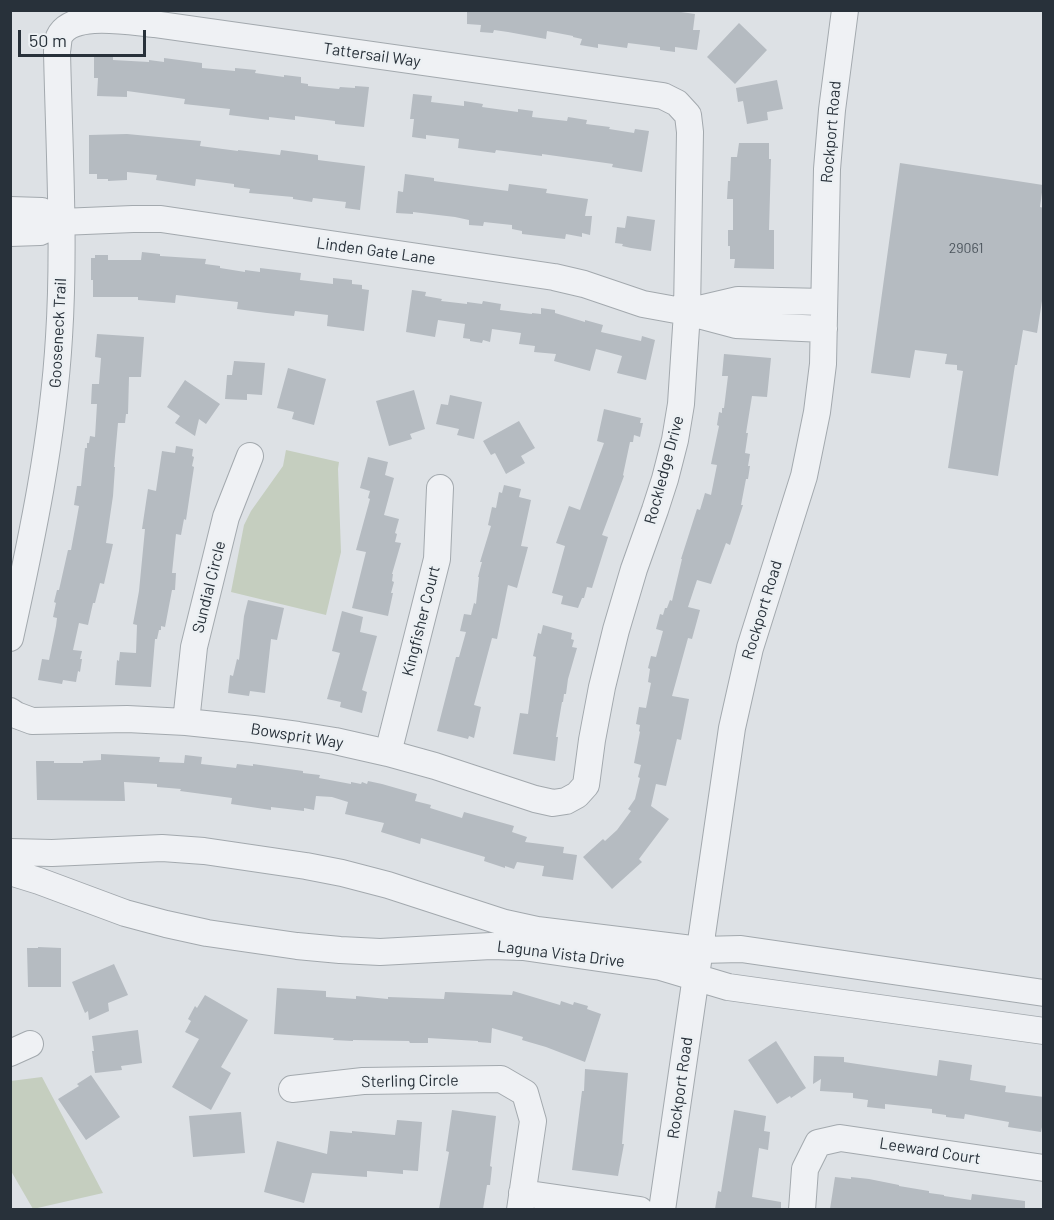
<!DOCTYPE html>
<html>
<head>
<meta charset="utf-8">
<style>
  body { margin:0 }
  #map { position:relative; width:1054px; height:1220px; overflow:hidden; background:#dde1e5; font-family:Barlow,sans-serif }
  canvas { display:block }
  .frame { position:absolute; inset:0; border:12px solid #28313a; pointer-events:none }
  .scale { position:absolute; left:18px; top:30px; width:128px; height:27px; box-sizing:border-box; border:3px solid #28313a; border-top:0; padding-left:8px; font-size:18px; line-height:21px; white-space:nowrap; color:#28313a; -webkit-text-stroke:4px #ecf0f3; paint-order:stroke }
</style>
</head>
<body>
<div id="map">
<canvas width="1054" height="1220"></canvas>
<div class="frame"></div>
<div class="scale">50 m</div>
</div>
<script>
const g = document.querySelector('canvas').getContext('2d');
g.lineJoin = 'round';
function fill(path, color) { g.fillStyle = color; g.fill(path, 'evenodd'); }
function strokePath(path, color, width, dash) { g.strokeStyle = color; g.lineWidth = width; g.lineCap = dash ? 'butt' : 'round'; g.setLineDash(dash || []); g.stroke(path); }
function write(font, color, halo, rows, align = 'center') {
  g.font = font + ' Barlow,sans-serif'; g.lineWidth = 5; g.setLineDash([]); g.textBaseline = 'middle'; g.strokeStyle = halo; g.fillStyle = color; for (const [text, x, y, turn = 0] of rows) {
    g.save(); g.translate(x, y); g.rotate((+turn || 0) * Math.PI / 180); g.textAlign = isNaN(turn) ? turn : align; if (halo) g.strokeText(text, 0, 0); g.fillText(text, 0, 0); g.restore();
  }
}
const green = new Path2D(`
  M286 450 339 462 338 469 341 552 326 615 231 592 244 525 251 511 283 466Z
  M42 1077 103 1193 33 1209 11 1171V1081Z`);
const building = new Path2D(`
  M467 10H667L695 14 693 30H700L697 50 675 47V52L660 50V47L628 43 627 48 598 44V48L580 45 582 39 573 37V36L547 31 546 39 508 32 494 30 493 33 480 32 481 25 467 24Z
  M739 23 767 50 735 84 707 57Z
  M94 55H113V60L149 62V60L164 62V58L202 63V68L235 71V68L256 70 255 73 284 77V75L301 77V83L308 84V86L339 89 340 87 355 88V86L369 87 364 127 335 124V121L295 116V120L269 117V120L229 115 230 109 184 104 185 99 127 91V97L97 96 98 78H94Z
  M777 80 783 109 767 112 768 120 747 124 743 101 738 102 736 88Z
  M413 94 432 96 431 102 464 106V101L483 104 482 107 518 112V109L533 111 532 117 567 121 568 117 587 120 586 124 610 127 609 129 634 133 635 129 649 131 642 172 612 167 613 164 542 154V156L496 150 495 153 458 148 459 139 426 135V139L412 137 414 119H410Z
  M127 134 201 141 200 146 238 151V150L280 155 281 150 318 155V160L365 166 360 210 345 208 346 202 313 198 312 202 293 199V197L249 193 250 189 234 187V184L196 179 195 186 156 180 157 175 127 172V180L108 181V179H97V174H89V135Z
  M739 143H769V159H771L769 230H774V269L734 268 735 259H730V246H728V230H733V199H727L728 181H730L731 157H737Z
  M900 163 1043 185 1040 207 1044 208V288L1037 333 1023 330 1017 365H1015L998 476 948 468 963 371 957 370V365L945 364 947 354 915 350 910 378 871 373Z
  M405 174 434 178V181L508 191 509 184 547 189 546 193 588 199 585 216H592L590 235 582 233V237L566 234 565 239 522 234V231L512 229V225L484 222 483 226 469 225V220L455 217 413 212V214L396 213 398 191 403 192Z
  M627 216 655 220 651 251 631 248 622 246 623 244 615 243 617 227 625 228Z
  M142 252 160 254V256L206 259 205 264 220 266V268L245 272V270L260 272V268L301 273 300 280 333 284V278L352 280V284L362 285V289L369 290 364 331 327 326 328 315 295 311 294 316 267 313 237 309 238 302 176 295 175 303 138 300V297H93V280H91V258H95V255H108V260H141Z
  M412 290 426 292 425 296 442 299 441 301 467 304V302L482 304 483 301 501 304 500 310 532 314V313L541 314V308L555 310V313L585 322V320L603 325 601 332 641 341 642 336 655 340 646 380 617 373 622 356 596 349 590 371 554 361 556 354 534 352 535 346 519 344 521 333 492 329 490 342 483 340 482 343 470 341V339L463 338 465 324 438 320 435 337 406 332Z
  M97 334 144 337 141 377H129L128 414H126L125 423H118L114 467H115L113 496 106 543 113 544 104 584 100 583 95 603H93L88 625 79 623 73 650 82 651 80 659H82L80 672 78 671 76 682 63 680 62 684 38 680 42 659 49 660 56 626 57 618 53 617 56 603 54 602 57 590H59L68 550H71L76 523 79 506 74 505 77 486H81L85 448H87V443H89L90 436 95 437 97 404H91L92 384H99L101 358 95 357Z
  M724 354 771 358 767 397 752 396 746 433H748L745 453 750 454 748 466H750L748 479H746L741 505H743L730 545 726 543 711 584 697 580 688 607 700 610 692 639 688 638 672 696 689 699 681 740 677 739 666 786 656 784 651 806 669 819 639 859 642 862 612 889 583 857 603 839 605 841 617 830 631 811 628 809 635 799 640 778 638 777 641 765 634 763 640 732 639 731 640 725 636 724 639 707 646 708 651 683 648 682 650 669 648 668 651 656 656 657 663 631 656 629 660 614 663 615 665 608H667L670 600 672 601 682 559H681L697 509 700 510 705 493 711 495 717 465 711 464 719 426 717 425 719 412 722 413V408H724L728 376H722Z
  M234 361 265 363 262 395 247 394V400L225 399 227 375H232Z
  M288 368 326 379 314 425 292 419 294 412 277 408Z
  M185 380 220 404 206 424 199 419 195 436 175 423 180 416 167 407Z
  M414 390 425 429 410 434 412 439 389 446 376 401Z
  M450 395 482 402 474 439 457 435 459 429 436 424 441 404 448 405Z
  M604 409 641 418 640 423H643L640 437 634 435 633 442H630L623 475 624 476 602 535 608 537 592 588 587 587 584 598H582L578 608 561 604 563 596 552 593 565 546 556 543 569 506 580 510 604 443 597 441Z
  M519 421 535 448 521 456 525 463 506 474 495 453 491 455 483 441Z
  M176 446 193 449 192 456 194 457 192 466 194 467 186 520 184 519 181 535 176 534 172 573H176L175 590H172L165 627 161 626V630H159L157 639H155L151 687 115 685 117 660 119 661 120 652 136 653 137 625 133 624 139 591 145 529H142L148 489 156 491 162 451 175 453Z
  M368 457 388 462 385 475 394 478 384 515 399 519 395 533 397 534 395 542 401 543 392 574H393L392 581 394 582 391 593H393L388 616 352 608 366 552 356 550 370 499 368 498 370 491 360 488Z
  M504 485 521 489 519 497 531 500 521 546 528 547 517 588 508 585 497 639 492 638 474 705 481 707 474 738 469 736 468 739 437 731 456 657H459L466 632 460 631 464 614 471 615 474 603 476 604 479 577H478L482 562H480L491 526 488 525 492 507 496 508 499 492 502 493Z
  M248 600 284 608 277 640 271 639 265 693 250 691 249 696 228 693 230 675 233 676 237 659 239 660 244 616Z
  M342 611 363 617 360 632 377 636 362 690 367 692 362 713 340 707 341 702 327 699 340 653 332 651Z
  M543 625 572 633 571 639 574 640 572 647 577 648 568 679 566 694H564L563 702H562L556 737H558L555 761 513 754 520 713 528 714 536 657 533 656 538 633 541 634Z
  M101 754 160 757 159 762 184 763 185 755 202 757 201 764 236 768 237 764 253 766V764L303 771V773L320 775 319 778 351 784V782L361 784 362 782 367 784 368 781 382 784 417 794 415 801 431 805 430 808 462 818 464 812 514 826 512 832 527 837 525 842 564 847 563 853 577 855 573 880 542 876 544 866 517 862 514 869 505 866V868L484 861 485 857 421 838 420 844 381 832 384 823 345 814 348 802 332 797 316 796 314 810 304 808V811L271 807V810L231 804 232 798 180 791 181 789 157 787V784L124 782 125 801 37 800 36 761H54V763H83V761L101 760Z
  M38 947 61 948V987H28L27 948H38Z
  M114 964 128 995 108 1003 109 1011 89 1020 88 1011 85 1013 72 982Z
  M277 988 326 991V997L356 999V996L388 999V997L444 999 445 992 512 995 513 991 560 1005 561 1001 573 1005 574 1002 588 1006 587 1009 601 1014 585 1062 546 1047 522 1040 523 1037 492 1028 491 1043 478 1042V1041L428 1038V1043H410L409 1041 353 1040V1041L333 1040 334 1038 274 1034Z
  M205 995 248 1020 221 1067 231 1073 211 1110 172 1087 199 1039 185 1032 191 1021 188 1019 195 1006 197 1008Z
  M138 1030 142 1063 121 1066 122 1070 95 1073 92 1051H94L92 1036Z
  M776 1041 806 1088 791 1098 790 1096 777 1104 748 1060Z
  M814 1056 844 1057V1062L937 1076 939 1060 972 1065 970 1080 1006 1086 1005 1092 1044 1097V1117L1041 1132 1008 1127 1009 1122 965 1114 964 1119 946 1117V1115L932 1113V1109L885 1104V1109L867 1107 868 1100 853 1098V1093L820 1091 821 1079 813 1084Z
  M585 1069 628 1073 622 1144H624L618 1176 572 1170 582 1091H584Z
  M91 1075 120 1117 86 1140 58 1099 79 1086 77 1084Z
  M452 1110 496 1116 490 1166 492 1167 490 1185H487L483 1209H439L449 1152 446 1151Z
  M734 1110 766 1116 764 1131 770 1132 768 1150 759 1148 752 1197 781 1202V1209H715L718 1191 721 1192Z
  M241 1112 245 1153 193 1157 189 1116Z
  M397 1120 422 1122 418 1171 403 1170V1174L367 1171V1177L312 1173 304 1203 264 1192 277 1141 327 1154 330 1131 352 1133V1131L395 1135Z
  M835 1177 851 1179V1177L869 1179 899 1185V1186L929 1191V1193L944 1195V1196L971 1200 972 1194 1025 1201V1209H830Z`);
const minor = new Path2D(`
  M10 210 42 211 61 222
  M10 233 40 232 61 222 133 219H161L554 277 584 284 643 304 687 312 736 325 824 329
  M691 311 738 300 824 302
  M10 638C32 538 53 439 59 337 65 243 59 146 57 51 58 47 58 41 59 37 71 10 130 22 154 24L663 96 677 103 688 115 690 132 687 312 681 404 675 440 665 479 655 510 634 569 616 630 602 687 592 740 586 785 577 795 566 801 553 803 535 799 435 766 388 753 335 741 298 735 253 729 186 722 127 719 32 721 16 715 10 711
  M186 722 194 647 226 517 250 456
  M388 753 437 559 440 488
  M10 852 52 853 162 848 204 851 306 866 342 873 388 885 505 923 537 930 700 950 741 949 1044 993
  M10 872 39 881 125 913 166 924 207 933 297 946 340 950 380 952 491 946 523 947 661 967 728 987 1044 1031
  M10 1053 30 1044
  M292 1089 363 1081 501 1079 525 1093 533 1121 520 1210
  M522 1193 640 1210
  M662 1210 732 728 750 648 804 476 817 412 823 364 827 169 832 110 845 10
  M802 1210 805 1169 818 1143 840 1138 1044 1168`);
const numberNames = [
  ["29061",966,248]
];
const streetNames = [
  ["Tattersail Way",372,55,8],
  ["Rockport Road",831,132,-85],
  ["Linden Gate Lane",376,251,8],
  ["Gooseneck Trail",58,333,-87],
  ["Rockledge Drive",664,470,-75],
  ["Sundial Circle",209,587,-76],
  ["Rockport Road",762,610,-73],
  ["Kingfisher Court",421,621,-76],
  ["Bowsprit Way",297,736,9],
  ["Laguna Vista Drive",561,954,7],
  ["Sterling Circle",410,1081,-1],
  ["Rockport Road",680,1088,-82],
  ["Leeward Court",930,1151,9]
];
fill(green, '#c5cebf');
fill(building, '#b5bbc1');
strokePath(minor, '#a3a9ae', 28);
strokePath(minor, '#eff1f4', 26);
write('14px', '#4b545c', null, numberNames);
write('16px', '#28313a', '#ecf0f3', streetNames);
</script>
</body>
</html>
